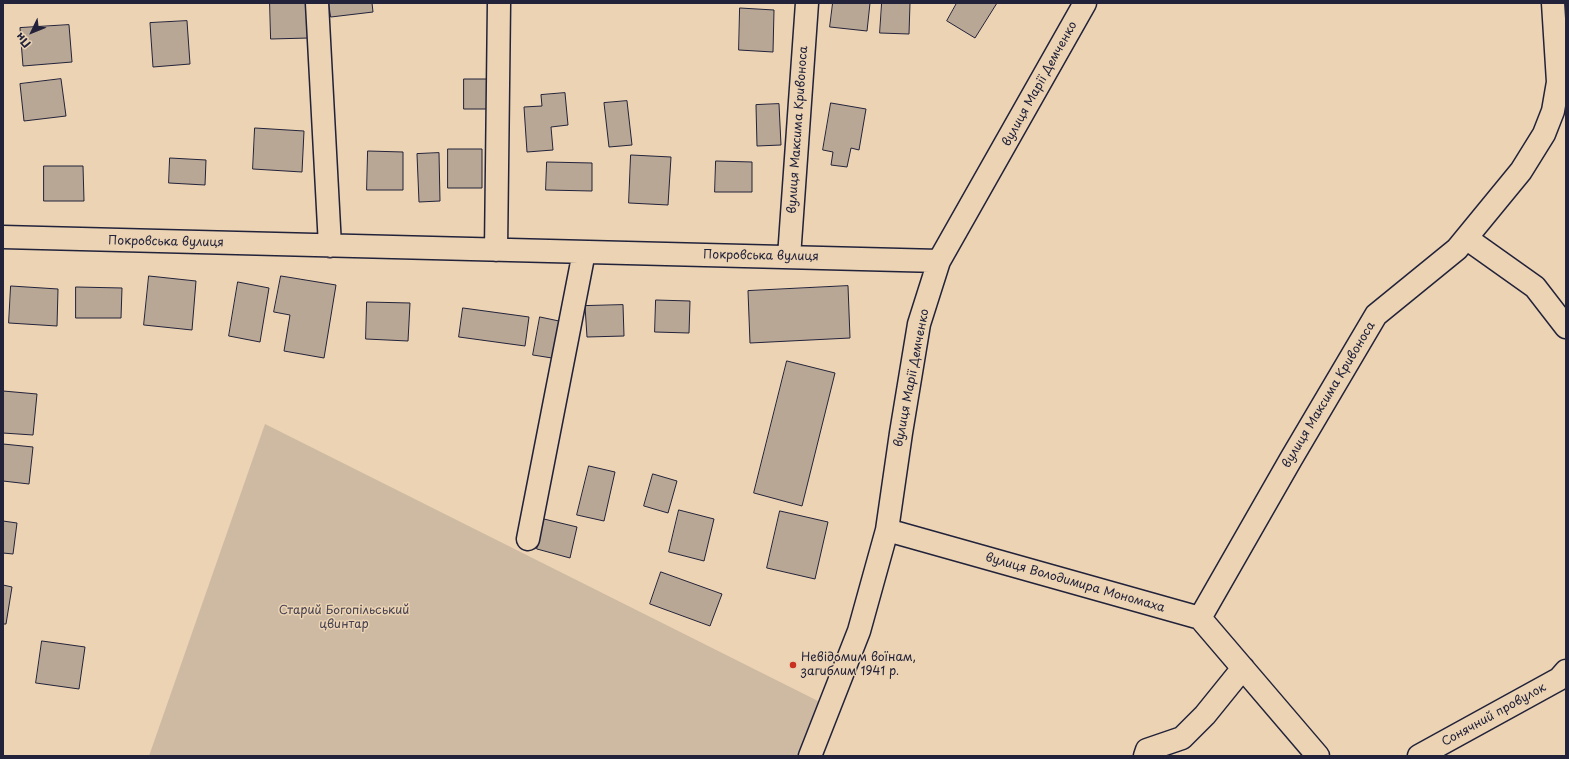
<!DOCTYPE html>
<html>
<head>
<meta charset="utf-8">
<style>
  body { margin:0 }
  #map { position:relative; width:1569px; height:759px; overflow:hidden; background:#ebd3b3; font-family:"Playpen Sans",sans-serif }
  canvas { display:block }
  .frame { position:absolute; inset:0; border:4px solid #22223b; pointer-events:none }
  .north { position:absolute; left:12px; top:12px; width:40px; height:40px; -webkit-text-stroke:3px #ebd3b3; paint-order:stroke; rotate:227deg; font-size:11px; font-weight:700; line-height:16px; text-align:center; color:#22223b }
  .north::after { content:''; display:block; margin:auto; width:14px; height:18px; background:#22223b; clip-path:polygon(50% 0,100% 100%,50% 72%,0 100%) }
</style>
</head>
<body>
<div id="map">
<canvas width="1569" height="759"></canvas>
<div class="frame"></div>
<div class="north">Пн</div>
</div>
<script>
const g = document.querySelector('canvas').getContext('2d');
g.lineJoin = 'round';
function fill(path, color) { g.fillStyle = color; g.fill(path, 'evenodd'); }
function strokePath(path, color, width, dash) { g.strokeStyle = color; g.lineWidth = width; g.lineCap = dash ? 'butt' : 'round'; g.setLineDash(dash || []); g.stroke(path); }
function write(font, color, halo, rows, align = 'center') {
  g.font = font + ' "Playpen Sans",sans-serif'; g.lineWidth = 3; g.setLineDash([]); g.textBaseline = 'middle'; g.strokeStyle = halo; g.fillStyle = color; for (const [text, x, y, turn = 0] of rows) {
    g.save(); g.translate(x, y); g.rotate((+turn || 0) * Math.PI / 180); g.textAlign = isNaN(turn) ? turn : align; if (halo) g.strokeText(text, 0, 0); g.fillText(text, 0, 0); g.restore();
  }
}
const green = new Path2D(`
  M265 424 828 706 809 756H149Z`);
const building = new Path2D(`
  M270 3H308L309 38 271 39Z
  M329 3H372L373 12 331 17Z
  M833 3H870L867 31 830 27Z
  M882 3H910L909 34 880 33Z
  M957 3H997L975 38 947 21Z
  M740 8 774 10 773 52 739 50Z
  M187 21 190 64 153 67 150 23Z
  M69 25 72 62 23 66 20 28Z
  M61 79 66 116 24 121 20 84Z
  M464 79H490V109H464Z
  M565 93 568 125 551 127 553 150 527 152 524 107 542 106 541 95Z
  M627 101 632 145 609 147 604 103Z
  M831 103 866 109 859 150 851 148 847 167 831 165 833 152 823 150Z
  M779 104 781 145 757 146 756 105Z
  M255 128 304 131 302 172 253 169Z
  M448 149H482V188H448Z
  M368 151 403 152V190H367Z
  M439 153 440 201 419 202 417 154Z
  M631 155 671 157 668 205 629 203Z
  M170 158 206 160 205 185 169 183Z
  M716 161 752 162V192H715Z
  M547 162 592 163V191L546 190Z
  M44 166H83L84 201H44Z
  M149 276 196 281 192 330 144 325Z
  M281 276 336 285 324 358 284 351 290 315 274 312Z
  M238 282 269 288 260 342 229 336Z
  M11 286 58 289 57 326 9 323Z
  M848 286 850 338 750 343 748 291Z
  M76 287 122 288 121 318H76Z
  M656 300 690 301 689 333 655 332Z
  M367 302 410 303 408 341 366 339Z
  M623 305 624 336 587 337 585 306Z
  M463 308 529 317 525 346 459 337Z
  M540 317 559 321 552 358 533 355Z
  M787 361 835 373 802 506 754 493Z
  M3 391 37 394 33 435 3 433Z
  M3 444 33 447 29 484 3 481Z
  M589 466 615 472 604 521 577 515Z
  M653 474 677 481 668 513 644 506Z
  M679 510 714 519 704 561 669 552Z
  M780 511 828 522 815 579 767 568Z
  M544 519 577 527 570 558 537 549Z
  M3 521 17 523 13 554 3 553Z
  M661 572 722 594 710 626 650 604Z
  M3 585 12 587 6 624H3Z
  M42 641 85 647 79 689 36 683Z`);
const minor = new Path2D(`
  M317 3 330 246
  M3 237 939 261
  M1466 238 1535 287 1566 327
  M496 250 499 3
  M789 257 807 3
  M887 530 1200 618 1318 756
  M528 539 584 252
  M1200 618 1291 459 1376 315 1457 249 1521 171 1544 134 1553 111 1558 82 1553 3
  M810 756 859 631 887 530 901 433 919 324 939 261 1085 3
  M1145 756 1147 750 1182 738 1205 715 1243 668
  M1419 756 1559 679 1566 671`);
const markers = [
  [793,665,4,"#c8321e"]
];
const streetNames = [
  ["вулиця Марії Демченко",1040,84,-61],
  ["вулиця Максима Кривоноса",798,130,-86],
  ["Покровська вулиця",166,242,1],
  ["Покровська вулиця",761,256,1],
  ["вулиця Марії Демченко",912,378,-79],
  ["вулиця Максима Кривоноса",1329,395,-59],
  ["вулиця Володимира Мономаха",1075,583,16],
  ["Сонячний провулок",1494,715,-29]
];
const parkNames = [
  ["Старий Богопільський",344,611],
  ["цвинтар",344,625]
];
const poiNames = [
  ["Невідомим воїнам,",801,658],
  ["загиблим 1941 р.",801,672]
];
fill(green, '#cebaa2');
fill(building, '#b9a795');
strokePath(building, '#22223b', 1);
strokePath(minor, '#22223b', 25);
strokePath(minor, '#ebd3b3', 22);
for (const [x, y, r, color] of markers) { const dot = new Path2D(); dot.arc(x, y, r, 0, 2 * Math.PI); g.fillStyle = color; g.fill(dot); strokePath(dot, '#ebd3b3', 1.5); }
write('12px', '#22223b', '#ebd3b3', streetNames);
write('12px', '#444050', '#ebd3b3', parkNames);
write('12px', '#22223b', '#ebd3b3', poiNames, 'left');
</script>
</body>
</html>
